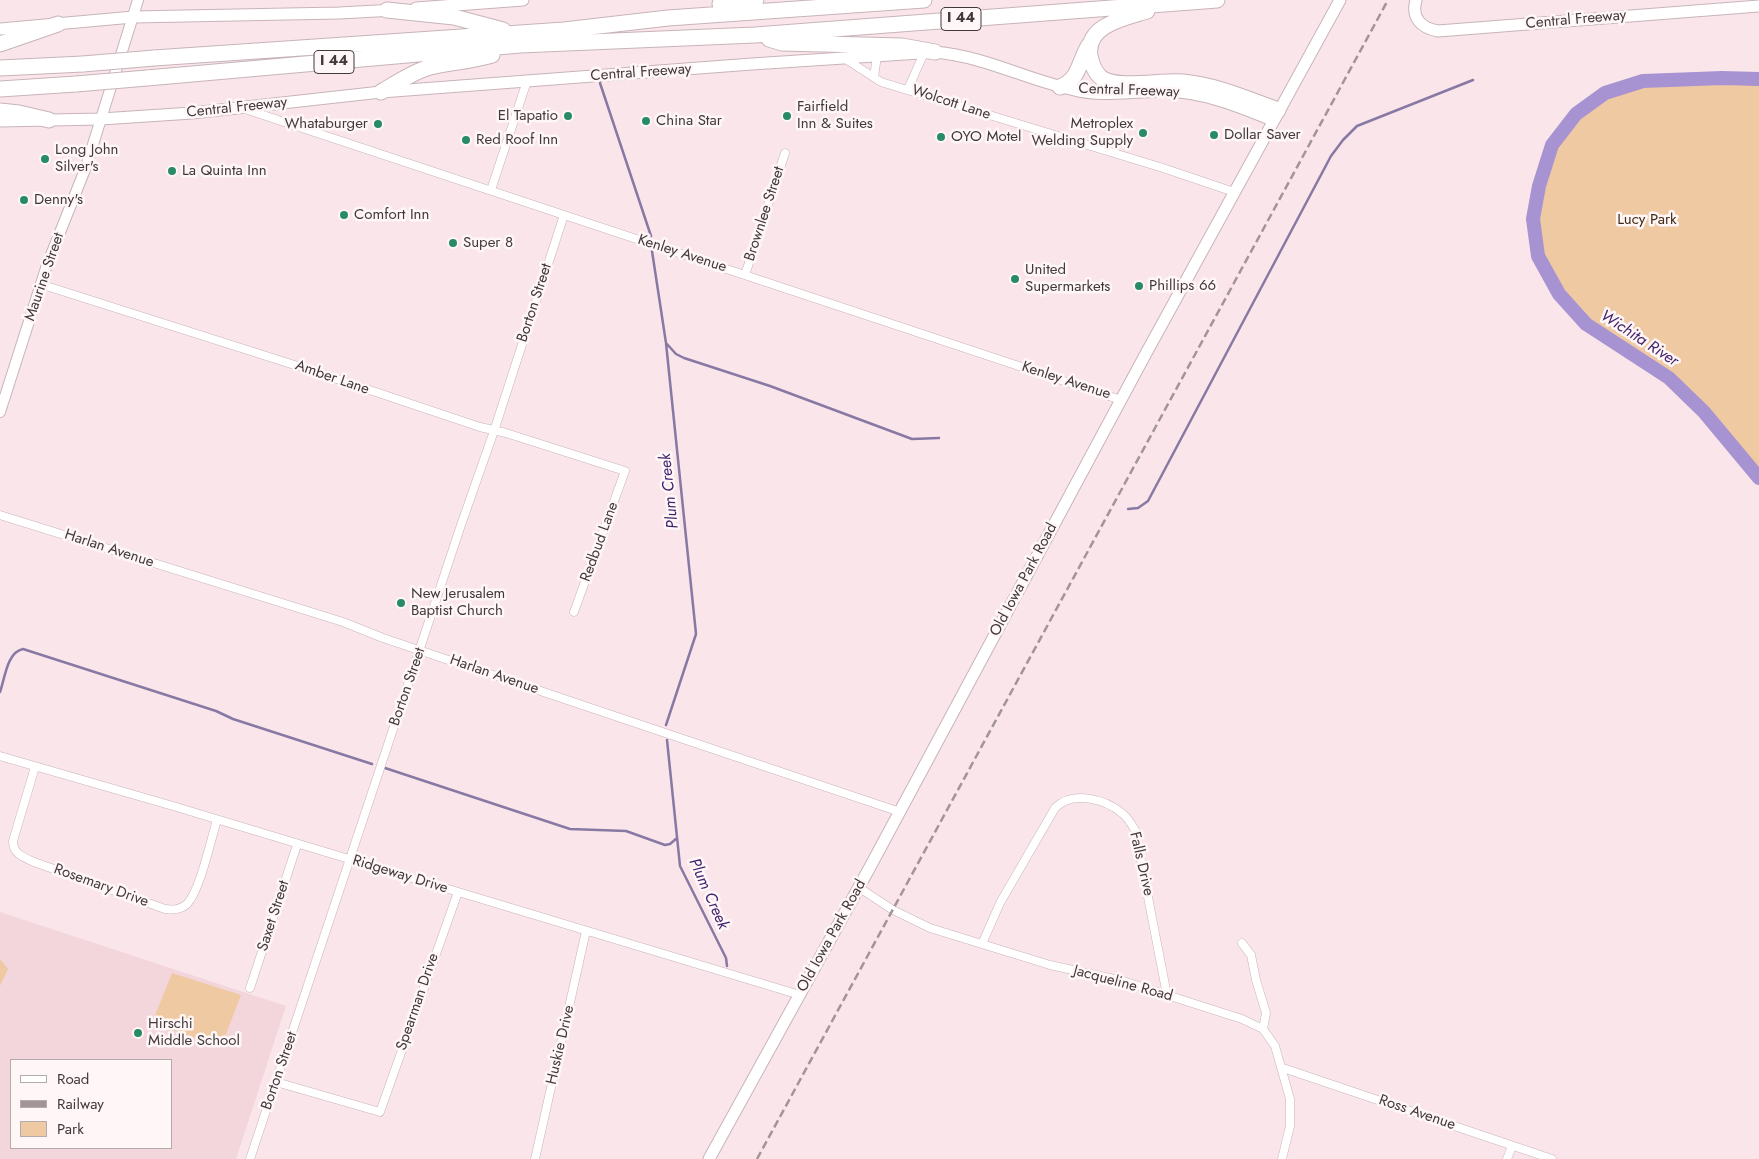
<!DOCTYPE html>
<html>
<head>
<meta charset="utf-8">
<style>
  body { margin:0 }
  #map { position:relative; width:1759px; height:1159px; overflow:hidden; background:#fae6ea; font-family:Jost,sans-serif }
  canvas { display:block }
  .legend { position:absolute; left:10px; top:1059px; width:162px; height:90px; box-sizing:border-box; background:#fff6f8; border:1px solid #b3aaac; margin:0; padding:6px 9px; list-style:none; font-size:15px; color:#41393b }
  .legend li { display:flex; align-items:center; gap:10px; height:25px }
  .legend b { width:25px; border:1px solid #b3aaac }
</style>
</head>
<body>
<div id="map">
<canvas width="1759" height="1159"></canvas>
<ul class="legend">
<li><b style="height:6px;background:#fff"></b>Road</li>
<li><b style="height:6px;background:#a39497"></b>Railway</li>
<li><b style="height:14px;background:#efc9a2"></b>Park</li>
</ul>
</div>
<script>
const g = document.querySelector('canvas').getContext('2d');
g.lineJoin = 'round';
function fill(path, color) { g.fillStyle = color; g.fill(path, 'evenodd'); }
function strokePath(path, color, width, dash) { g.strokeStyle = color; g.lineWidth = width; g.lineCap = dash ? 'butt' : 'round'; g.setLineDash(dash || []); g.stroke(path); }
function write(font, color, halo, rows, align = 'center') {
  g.font = font + ' Jost,sans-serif'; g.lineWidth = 5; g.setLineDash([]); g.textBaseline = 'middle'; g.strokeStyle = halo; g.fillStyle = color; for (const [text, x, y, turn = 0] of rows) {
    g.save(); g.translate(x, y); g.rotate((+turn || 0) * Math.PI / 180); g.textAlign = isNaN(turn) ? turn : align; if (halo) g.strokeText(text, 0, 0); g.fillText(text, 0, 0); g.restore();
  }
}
const built = new Path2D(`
  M0 912 286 1006 236 1159H0ZM11 1060H171V1148H11Z`);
const green = new Path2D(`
  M1722 78 1759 79V478L1704 412 1669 378 1586 324 1559 294 1538 256 1533 219 1539 186 1552 145 1576 114 1605 93 1643 81Z
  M0 959 8 969 0 986Z
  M172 973 241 995 221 1047 152 1023Z`);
const stream = new Path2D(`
  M600 83 651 236
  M652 251 666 343 696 634 666 725
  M666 343 676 354 684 358 770 386 912 439 939 438
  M1128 509 1138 508 1148 501 1331 156 1343 140 1357 126 1473 80
  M0 692C5 678 7 652 23 649L216 711 233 719 372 764
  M667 740 680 866 726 958 727 966
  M385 768 570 829 626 831 665 845 670 844 677 838`);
const river = new Path2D(`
  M1759 79 1722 78 1643 81 1605 93 1576 114 1552 145 1539 186 1533 219 1538 256 1559 294 1586 324 1669 378 1704 412 1759 478`);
const minor = new Path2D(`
  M844 58 881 82 1163 168 1234 192
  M874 77 877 56
  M908 89 924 53
  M245 109 1121 400
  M491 190 527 81
  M745 275 785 153
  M40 284 307 369 480 427 506 433 625 471 574 612
  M0 515 343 622 383 638 900 812
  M0 756 173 806 800 995
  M35 767 13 841C13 854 23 857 34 862L165 909C173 910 180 910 187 904 200 891 211 839 217 820
  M858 887 893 910 930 928 1050 965 1123 981 1242 1019 1263 1029 1275 1046 1290 1099V1126L1282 1159
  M1242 943 1251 955 1256 980 1266 1013 1263 1029
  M982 944 1000 903 1055 808C1072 790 1106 799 1123 814 1128 818 1132 825 1135 830L1167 995
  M250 988 297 845
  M1283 1068 1552 1159
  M276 1082 380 1112 458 892
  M250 1159 461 525 494 431 564 215
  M535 1159 586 931
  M1507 1159 1512 1146`);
const tertiary = new Path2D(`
  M0 412 47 265 86 167 138 0`);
const secondary = new Path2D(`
  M1416 0C1411 18 1421 28 1438 31L1759 6
  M416 8 523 0
  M0 29 133 17 339 13 395 10
  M0 121 101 119 192 113 381 92 752 64 935 52C988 57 1028 81 1079 91 1106 96 1135 92 1162 91 1201 91 1238 106 1272 120
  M709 1159 870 867 1144 357 1340 0`);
const motorway = new Path2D(`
  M720 4 756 0
  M387 10 454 17 503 30
  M1147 11C1125 18 1085 25 1090 56 1092 65 1095 74 1103 79 1121 89 1161 80 1183 82 1216 85 1247 99 1278 110
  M769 39 782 43 902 46 935 52
  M0 44 58 24
  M154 58 564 30 668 18 924 0
  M0 68 83 64
  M147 78 520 45 755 35 1217 0
  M1060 87C1080 79 1078 63 1089 45
  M0 89 76 84
  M381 92C397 83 412 72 430 67 451 62 472 61 492 55
  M0 111 19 113 49 120`);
const rail = new Path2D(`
  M757 1159 1388 0`);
const motorwayBridge = new Path2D(`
  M83 64 154 58
  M76 84 147 78`);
const markers = [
  [568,116,5,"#288b65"],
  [787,116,5,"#288b65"],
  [646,121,5,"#288b65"],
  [378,124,5,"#288b65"],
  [1143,133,5,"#288b65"],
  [1214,135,5,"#288b65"],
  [941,137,5,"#288b65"],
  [466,140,5,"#288b65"],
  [45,159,5,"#288b65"],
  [172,171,5,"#288b65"],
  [24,200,5,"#288b65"],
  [344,215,5,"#288b65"],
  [453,243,5,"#288b65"],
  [1015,279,5,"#288b65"],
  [1139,286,5,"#288b65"],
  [401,603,5,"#288b65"],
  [138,1033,5,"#288b65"]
];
const shields = [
  [961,19,40],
  [334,62,40]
];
const shieldNames = [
  ["I 44",961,19],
  ["I 44",334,62]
];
const streetNames = [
  ["Central Freeway",1576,20,-5],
  ["Central Freeway",641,73,-4],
  ["Central Freeway",1129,91,2],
  ["Wolcott Lane",951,103,18],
  ["Central Freeway",237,108,-6],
  ["Brownlee Street",765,214,-72],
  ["Kenley Avenue",682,254,18],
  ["Maurine Street",45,277,-71],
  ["Borton Street",535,303,-72],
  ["Amber Lane",332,378,19],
  ["Kenley Avenue",1066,381,18],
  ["Redbud Lane",600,542,-70],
  ["Harlan Avenue",109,549,18],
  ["Old Iowa Park Road",1024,580,-62],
  ["Harlan Avenue",494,675,19],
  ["Borton Street",408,687,-71],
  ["Falls Drive",1141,864,77],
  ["Ridgeway Drive",400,875,17],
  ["Rosemary Drive",101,886,20],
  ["Saxet Street",274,916,-72],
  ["Old Iowa Park Road",832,936,-61],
  ["Jacqueline Road",1123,984,15],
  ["Spearman Drive",418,1002,-71],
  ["Huskie Drive",561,1045,-77],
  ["Borton Street",280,1071,-71],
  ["Ross Avenue",1417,1113,19]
];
const poiNames = [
  ["Fairfield",797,107],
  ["Inn & Suites",797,124],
  ["El Tapatio",558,116,"right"],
  ["China Star",656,121],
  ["Whataburger",368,124,"right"],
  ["Metroplex",1133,124,"right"],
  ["Welding Supply",1133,141,"right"],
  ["Dollar Saver",1224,135],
  ["OYO Motel",951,137],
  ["Red Roof Inn",476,140],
  ["Long John",55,150],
  ["Silver's",55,167],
  ["La Quinta Inn",182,171],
  ["Denny's",34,200],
  ["Comfort Inn",354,215],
  ["Super 8",463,243],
  ["United",1025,270],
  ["Supermarkets",1025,287],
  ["Phillips 66",1149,286],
  ["New Jerusalem",411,594],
  ["Baptist Church",411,611],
  ["Hirschi",148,1024],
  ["Middle School",148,1041]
];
const parkNames = [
  ["Lucy Park",1647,220]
];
const waterNames = [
  ["Wichita River",1639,339,33],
  ["Plum Creek",670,491,-96],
  ["Plum Creek",708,894,66]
];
fill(built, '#f3d6dc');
fill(green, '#efc9a2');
strokePath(stream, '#8878a4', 2.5);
strokePath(river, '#a793d1', 14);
strokePath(minor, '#c8b4b8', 9);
strokePath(tertiary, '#c8b4b8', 12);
strokePath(secondary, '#c8b4b8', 13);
strokePath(motorway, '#c8b4b8', 17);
strokePath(minor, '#fff', 8);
strokePath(tertiary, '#fff', 10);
strokePath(secondary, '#fff', 11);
strokePath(motorway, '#fff', 15);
strokePath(rail, '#a39497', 2.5, [8, 4]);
strokePath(motorwayBridge, '#c8b4b8', 17, []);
strokePath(motorwayBridge, '#fff', 15);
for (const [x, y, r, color] of markers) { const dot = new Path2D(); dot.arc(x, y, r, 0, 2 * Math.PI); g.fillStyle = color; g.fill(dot); strokePath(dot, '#fff6f8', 2); }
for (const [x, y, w] of shields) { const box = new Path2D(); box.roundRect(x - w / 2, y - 11.5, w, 23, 4); g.fillStyle = '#fff6f8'; g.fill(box); strokePath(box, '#41393b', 1); }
write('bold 14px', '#41393b', null, shieldNames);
write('15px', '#41393b', '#fff6f8', streetNames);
write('15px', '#41393b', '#fff6f8', poiNames, 'left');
write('15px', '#402b13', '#fff6f8', parkNames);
write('italic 16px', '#43256e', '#fff6f8', waterNames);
</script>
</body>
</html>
